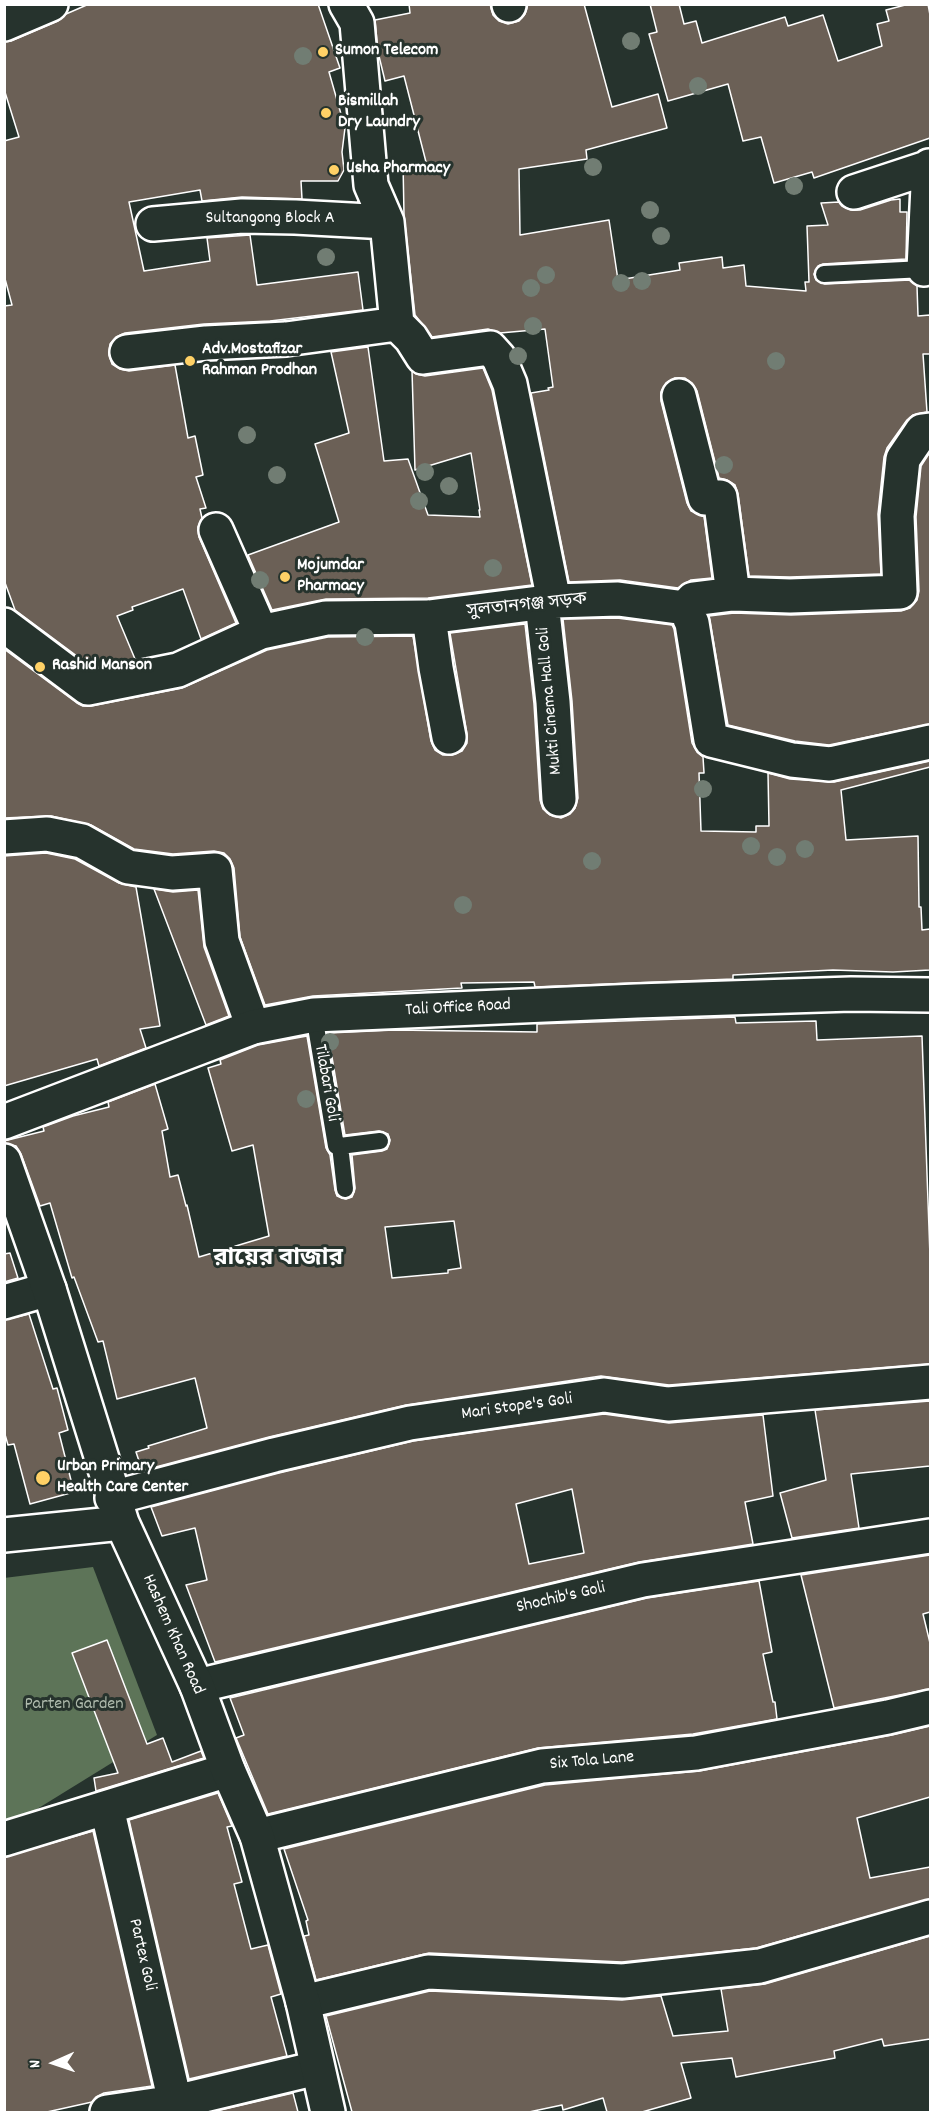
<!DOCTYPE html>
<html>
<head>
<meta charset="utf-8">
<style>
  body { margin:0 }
  #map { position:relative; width:935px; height:2117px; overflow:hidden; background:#26332d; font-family:Dekko,sans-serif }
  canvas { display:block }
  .frame { position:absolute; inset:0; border:6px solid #fff; pointer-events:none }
  .north { position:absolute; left:24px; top:2033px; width:60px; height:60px; -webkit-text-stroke:4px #26332d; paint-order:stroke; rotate:267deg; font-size:16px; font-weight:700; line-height:24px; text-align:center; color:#fff }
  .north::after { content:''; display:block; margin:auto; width:21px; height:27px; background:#fff; clip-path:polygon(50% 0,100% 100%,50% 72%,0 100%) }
</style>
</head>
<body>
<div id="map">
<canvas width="935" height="2117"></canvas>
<div class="frame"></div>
<div class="north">N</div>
</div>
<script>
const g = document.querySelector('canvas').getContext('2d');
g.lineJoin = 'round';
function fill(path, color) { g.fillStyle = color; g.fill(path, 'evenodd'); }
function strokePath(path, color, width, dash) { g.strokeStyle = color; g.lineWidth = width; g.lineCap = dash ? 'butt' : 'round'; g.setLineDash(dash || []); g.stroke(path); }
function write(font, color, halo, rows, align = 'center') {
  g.font = font + ' Dekko,"Noto Sans Bengali",sans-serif'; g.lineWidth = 6; g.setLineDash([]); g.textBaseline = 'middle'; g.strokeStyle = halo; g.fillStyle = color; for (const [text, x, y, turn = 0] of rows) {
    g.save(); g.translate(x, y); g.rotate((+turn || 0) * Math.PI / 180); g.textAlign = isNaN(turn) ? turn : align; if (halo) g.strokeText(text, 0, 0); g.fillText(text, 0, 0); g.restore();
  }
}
const green = new Path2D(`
  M93 1567 157 1735 29 1814 5 1820 4 1578Z`);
const building = new Path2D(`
  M89 4H318L340 68 329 72 345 128 342 152 344 170 338 181H301L302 199 242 197 202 201 200 190 129 202 144 271 210 261 207 238 250 235 257 285 358 272 363 310 270 321 204 324 125 333 116 337 110 344 109 355 112 364 120 369 129 371 175 365 188 438 195 436 203 475 196 477 206 508 200 509 202 518 198 527 199 537 236 623 201 639 183 589 132 607 133 610 117 616 135 659 93 668 15 610 4 580V306L12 305 4 275V141L19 137 4 89V42L11 41 58 21 66 14Z
  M409 4H490L493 15 499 21 508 24 519 21 525 14 528 4H584L612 107 658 94 667 128 586 150 587 159 519 169 520 235 609 220 618 280 680 270 679 263 722 257 723 268 744 265 746 286 806 291 805 282H809L807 226 828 225 821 203 839 202 842 206 851 210H860L891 200 900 199V212H907L906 259 823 264 818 266 814 274 816 280 825 284 910 280 917 286 918 316 930 315V354H923L927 412 913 415 907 420 887 448 884 457 878 514 881 574 790 577 749 576 738 494 735 485 727 480 719 478 697 391 692 383 685 378H675L666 383 661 392V401L687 503 691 511 704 516 712 578 691 580 678 588 620 580 569 582 531 393 549 390 548 388 553 387 545 329 500 333 488 329 432 337 415 315 404 215 403 163 426 162 404 76 385 81 378 52 375 20 410 13Z
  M650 4H679L684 24 696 21 702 43 785 17 788 26 823 15 838 61 882 46 877 24 889 21 886 10 909 4H928L930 15V138L814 178 812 172 774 183 761 137 743 141 728 84 668 101 649 34 657 32Z
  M368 347 384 461 408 459 428 515 480 517 479 510H480L471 453 415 470 412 371 416 374 425 376 483 368 492 390 532 585 428 598 326 599 272 610 248 555 339 522 315 444 349 433 331 352Z
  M930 452V724L829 745 795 741 728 725 709 616 734 613 791 615 901 611 910 608 917 600 919 591 916 517 921 466Z
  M617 618 672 625 674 629 692 743 697 752 703 757 704 773H699L701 831 756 832V826H769L768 773 790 779 834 782 930 761V767L841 790 846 840 918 836 919 907H921L922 930 930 929V970L893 972 833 970 733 975V979L535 987 534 982 461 983 462 988 313 996 265 1005 240 937 234 868 230 859 224 853 214 851 173 854 134 849 91 825 51 816 4 818V649L77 703 83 706H91L182 688 267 650 328 637 413 636 431 741 435 750 443 755H452L462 751 467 743V734L450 633 525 624 534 704 540 800 543 809 550 815 561 818 570 814 575 808 578 798 572 701 563 619Z
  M46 853 75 859 119 883 136 887 160 1026 140 1029 146 1048 99 1066 97 1059 4 1086V856Z
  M154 889 173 892 198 890 204 947 229 1016 206 1025Z
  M735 1017 736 1023 816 1021 817 1040 922 1036 930 1256V1364L669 1385 601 1376 406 1405 269 1437 137 1472 136 1469 141 1467 136 1452 149 1448 148 1446 207 1428 195 1378 117 1399 103 1341 98 1342 74 1277 72 1278 50 1203 40 1206 21 1154 16 1146 4 1143V1141L44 1131 43 1127 73 1116 109 1107 108 1102 155 1084 168 1129 162 1131 170 1177 178 1175 186 1206 187 1205 199 1257 269 1236 253 1145 232 1151 208 1068 221 1064 220 1060 258 1045 307 1036 326 1148 330 1155 335 1190 337 1196 346 1199 352 1197 355 1188 352 1155 382 1151 387 1149 390 1140 388 1134 379 1131 345 1135 328 1033 394 1030 537 1032V1024ZM454 1221 461 1268 448 1270V1273L392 1278 385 1227Z
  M10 1253 18 1278 4 1282V1254Z
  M29 1314 53 1389 57 1388 68 1430 59 1433 74 1492 30 1504 14 1444 8 1445 4 1431V1320Z
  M930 1401V1466L851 1474 859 1528 792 1538 780 1493 826 1480 815 1410Z
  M604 1414 669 1423 763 1415 773 1496 745 1502 753 1544 639 1562 215 1662 186 1585 207 1580 195 1528 162 1536 151 1507 279 1473 413 1441ZM572 1489 584 1553 529 1564 516 1504Z
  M930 1555V1612L923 1614 930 1643V1689L834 1708 801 1575Z
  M759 1581 772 1652 763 1654 773 1702H775L777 1719 693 1734 538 1748 268 1814 236 1738 244 1735 230 1698 647 1598Z
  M107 1640 147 1744 163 1738 172 1762 201 1751 204 1758 96 1791 94 1778 118 1773 72 1653Z
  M930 1726V1797L857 1818 870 1878 930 1867V1899L756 1948 622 1962 429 1953 316 1980 304 1936 309 1935 306 1921 308 1920 284 1849 545 1785 699 1771 892 1735Z
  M218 1793 232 1826 227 1827 242 1882 234 1884 251 1949 268 1945 281 1994 271 1997 287 2056 189 2079 129 1820Z
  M93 1831 152 2086 104 2093 96 2097 92 2102 47 2112H4V1857Z
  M930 1936V2039L884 2046 882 2039 834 2051 835 2058 736 2077 732 2058 681 2063 691 2098 642 2112H607L603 2098 563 2110 562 2105 529 2112H352L326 2016 430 1991 622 2000 661 1996 673 2036 728 2031 721 1989 765 1984Z
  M293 2093 298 2112H212Z`);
const lane = new Path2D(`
  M824 274 924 269
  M314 1015 336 1146H340L345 1189
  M340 1146 380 1141`);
const street = new Path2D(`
  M346 4 357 23 371 185 387 222 397 324 411 338 423 357 490 348 499 358 510 384 554 601
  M509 4V5
  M854 192 930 167
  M153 224 242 216 295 217 387 222
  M924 269 929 166
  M127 352 206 343 286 339 397 324
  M679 396 705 498 720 497 733 594
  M216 530 261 632
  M542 603 553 702 559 799
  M685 608 692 623 711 740 792 760 830 764 930 742
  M429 617 436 668 449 737
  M4 625 88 688 178 670 261 632 326 618 429 617 554 601 618 599 685 608 693 599 733 594 790 596 900 592 897 516 903 459 922 431 930 430
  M4 837 47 834 82 841 128 867 172 873 215 870 222 941 253 1027
  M4 1302 49 1289
  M112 1498 274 1455 410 1423 604 1395 668 1404 930 1382
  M197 1686 643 1580 930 1536
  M107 1808 175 2102
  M257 1836 542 1766 696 1753 888 1717 930 1707
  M4 1839 228 1770
  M303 2002 428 1972 623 1981 760 1966 930 1917
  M107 2112 175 2102 317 2068`);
const secondary = new Path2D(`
  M4 24 51 4
  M4 1122 253 1027 314 1015 637 1001 851 994 930 995
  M4 1161 49 1289 122 1523 197 1686 228 1770 257 1836 303 2002 328 2112
  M4 1535 122 1523`);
const trees = [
  [631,41],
  [303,56],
  [698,86],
  [593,167],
  [794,186],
  [650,210],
  [661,236],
  [326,257],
  [546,275],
  [642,281],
  [621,283],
  [531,288],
  [533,326],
  [518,356],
  [776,361],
  [247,435],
  [724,465],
  [425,472],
  [277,475],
  [449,486],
  [419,501],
  [493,568],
  [260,580],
  [365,637],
  [703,789],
  [751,846],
  [805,849],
  [777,857],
  [592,861],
  [463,905],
  [330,1042],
  [306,1099]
];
const markers = [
  [323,52,6,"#ffd166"],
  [326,113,6,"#ffd166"],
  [334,170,6,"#ffd166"],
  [190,361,6,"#ffd166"],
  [285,577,6,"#ffd166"],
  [40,667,6,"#ffd166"],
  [43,1478,8,"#ffd166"]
];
const poiNames = [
  ["Sumon Telecom",335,52],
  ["Bismillah",338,103],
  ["Dry Laundry",338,124],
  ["Usha Pharmacy",346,170],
  ["Adv.Mostafizar",202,351],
  ["Rahman Prodhan",202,372],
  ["Mojumdar",297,567],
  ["Pharmacy",297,588],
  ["Rashid Manson",52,667],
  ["Urban Primary",57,1468],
  ["Health Care Center",57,1489]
];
const streetNames = [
  ["Sultangong Block A",270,220],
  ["সুলতানগঞ্জ সড়ক",527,607,-6],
  ["Mukti Cinema Hall Goli",551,701,-95],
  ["Tali Office Road",458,1009,-3],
  ["Tilabari Goli",325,1083,80],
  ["Mari Stope's Goli",517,1408,-8],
  ["Shochib's Goli",561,1599,-13],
  ["Hashem Khan Road",172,1635,66],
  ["Six Tola Lane",592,1762,-5],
  ["Partex Goli",141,1955,77]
];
const parkNames = [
  ["Parten Garden",74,1706]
];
const districtNames = [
  ["রায়ের বাজার",278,1261]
];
fill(green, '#5d7458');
fill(building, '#6b6056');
strokePath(building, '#fff', 1.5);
strokePath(lane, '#fff', 21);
strokePath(street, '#fff', 38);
strokePath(secondary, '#fff', 38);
strokePath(lane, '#26332d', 16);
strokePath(street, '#26332d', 33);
strokePath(secondary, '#26332d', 33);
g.fillStyle = '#717d73';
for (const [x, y] of trees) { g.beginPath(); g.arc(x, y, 9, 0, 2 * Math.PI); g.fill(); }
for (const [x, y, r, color] of markers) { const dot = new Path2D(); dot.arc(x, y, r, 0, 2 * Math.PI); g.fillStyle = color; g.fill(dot); strokePath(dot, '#26332d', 2); }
write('bold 18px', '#fff', '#26332d', poiNames, 'left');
write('18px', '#fff', '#26332d', streetNames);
write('18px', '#aebaac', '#26332d', parkNames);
write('bold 24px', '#fff', '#26332d', districtNames);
</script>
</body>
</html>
